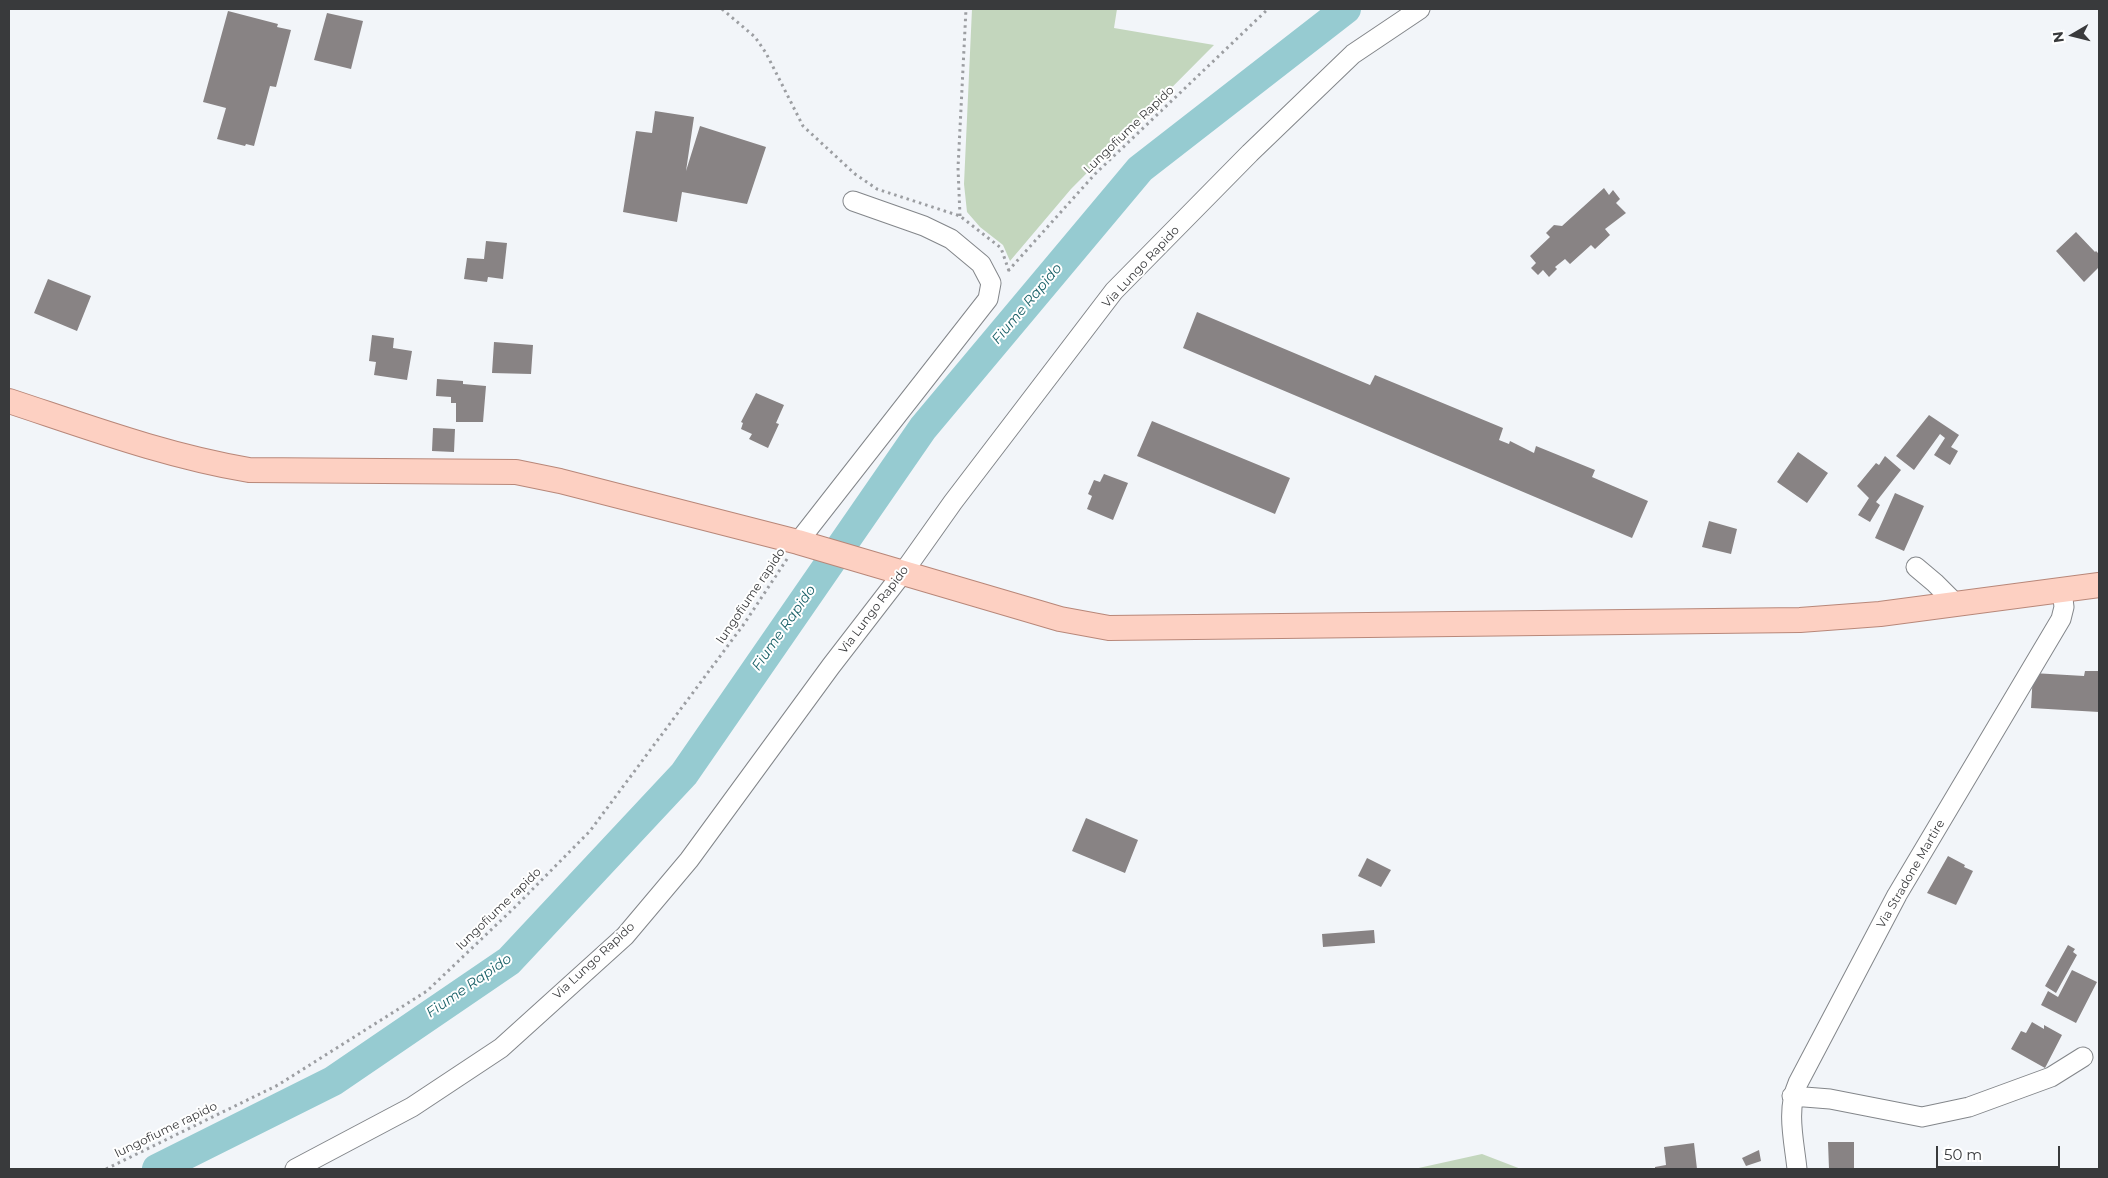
<!DOCTYPE html>
<html>
<head>
<meta charset="utf-8">
<style>
  body { margin:0 }
  #map { position:relative; width:2108px; height:1178px; overflow:hidden; background:#f2f5f9; font-family:Montserrat,sans-serif }
  canvas { display:block }
  .frame { position:absolute; inset:0; border:10px solid #393a3c; pointer-events:none }
  .north { position:absolute; left:2048px; top:10px; width:50px; height:50px; -webkit-text-stroke:4px #fff; paint-order:stroke; rotate:262deg; font-size:14px; font-weight:700; line-height:20px; text-align:center; color:#393a3c }
  .north::after { content:''; display:block; margin:auto; width:18px; height:22px; background:#393a3c; clip-path:polygon(50% 0,100% 100%,50% 72%,0 100%) }
  .scale { position:absolute; left:1936px; top:1146px; width:124px; height:22px; box-sizing:border-box; border:2px solid #393a3c; border-top:0; padding-left:6px; font-size:15px; line-height:18px; white-space:nowrap; color:#393a3c; -webkit-text-stroke:4px #fff; paint-order:stroke }
</style>
</head>
<body>
<div id="map">
<canvas width="2108" height="1178"></canvas>
<div class="frame"></div>
<div class="north">N</div>
<div class="scale">50 m</div>
</div>
<script>
const g = document.querySelector('canvas').getContext('2d');
g.lineJoin = 'round';
function fill(path, color) { g.fillStyle = color; g.fill(path, 'evenodd'); }
function strokePath(path, color, width, dash) { g.strokeStyle = color; g.lineWidth = width; g.lineCap = dash ? 'butt' : 'round'; g.setLineDash(dash || []); g.stroke(path); }
function write(font, color, halo, rows, align = 'center') {
  g.font = font + ' Montserrat,sans-serif'; g.lineWidth = 4; g.setLineDash([]); g.textBaseline = 'middle'; g.strokeStyle = halo; g.fillStyle = color; for (const [text, x, y, turn = 0] of rows) {
    g.save(); g.translate(x, y); g.rotate((+turn || 0) * Math.PI / 180); g.textAlign = isNaN(turn) ? turn : align; if (halo) g.strokeText(text, 0, 0); g.fillText(text, 0, 0); g.restore();
  }
}
const green = new Path2D(`
  M972 9H1117L1114 28 1214 45 1071 189 1010 261 1003 245 980 227 967 212 964 184Z
  M1482 1154 1521 1169H1414Z`);
const river = new Path2D(`
  M157 1169 333 1081 509 961 684 774 923 428 1140 169 1346 9`);
const building = new Path2D(`
  M228 11 278 24 277 27 291 30 276 87 270 86 254 146 246 144 245 146 217 139 226 108 203 102Z
  M327 13 363 21 351 69 314 60Z
  M655 111 694 117 686 171 700 126 766 147 747 204 682 192 677 222 623 212 636 131 652 133Z
  M1604 188 1609 195 1613 190 1620 199 1616 203 1626 213 1605 229 1610 235 1595 249 1591 245 1570 264 1565 259 1555 267 1557 269 1549 277 1543 270 1538 275 1531 268 1536 263 1530 256 1550 237 1546 233 1554 225 1562 226Z
  M2076 232 2095 252 2096 251 2099 254V267L2084 282 2056 251Z
  M486 241 507 243 503 279 488 277 487 282 464 279 467 258 484 259Z
  M48 279 91 296 77 331 34 313Z
  M1197 312 1370 385 1375 375 1503 428 1499 440 1509 444 1510 441 1534 453 1536 446 1595 470 1592 477 1648 501 1632 538 1183 348Z
  M372 335 394 338 393 348 412 351 407 380 374 375 376 362 369 361Z
  M494 342 533 345 531 374 492 373Z
  M437 379 463 381V384L486 386 483 422H456V403H451V397L436 396Z
  M756 393 784 405 776 423 779 424 768 448 749 439 752 434 741 429 743 423 741 422Z
  M1929 415 1959 435 1951 447 1958 451 1950 465 1934 455 1945 438 1940 434 1914 470 1896 456Z
  M1152 421 1290 478 1275 514 1137 456Z
  M433 428 455 429 454 452 432 451Z
  M1798 452 1828 473 1807 503 1777 482Z
  M1885 456 1901 470 1876 502 1880 505 1870 522 1858 515 1869 498 1857 486 1876 463 1879 465Z
  M1104 474 1128 483 1113 520 1087 509 1092 496 1088 494 1094 480 1100 482Z
  M1895 493 1924 506 1904 551 1875 538Z
  M1709 521 1737 529 1731 554 1702 547Z
  M2085 671H2099V712L2031 708 2033 673 2084 676Z
  M1086 818 1138 840 1125 873 1072 851Z
  M1948 856 1965 865 1964 867 1973 871 1956 905 1927 893Z
  M1367 858 1391 870 1381 887 1358 876Z
  M1374 930 1375 943 1323 947 1322 934Z
  M2068 945 2075 949 2073 952 2077 955 2056 993 2045 986Z
  M2072 970 2097 982 2076 1023 2041 1005 2048 991 2058 997Z
  M2032 1022 2044 1029V1025L2062 1035 2045 1068 2011 1049 2021 1031 2026 1033Z
  M1828 1142H1854V1169H1829Z
  M1694 1143 1697 1169H1655V1167L1666 1165 1664 1147Z
  M1759 1150 1761 1161 1746 1166 1742 1158Z`);
const path = new Path2D(`
  M722 9 755 37 766 53 803 126 855 174 877 189 960 216 1001 248 1009 271
  M960 216 958 168 966 9
  M1008 271 1095 174 1268 9
  M106 1169 278 1085 427 991 514 908 590 831 744 624 787 559`);
const minor = new Path2D(`
  M798 542 988 299 991 283 981 264 951 239 924 226 853 201
  M1916 567 1935 583 1956 604
  M1792 1096 1830 1099 1922 1117 1969 1107 2051 1077 2083 1057
  M295 1169 412 1107 501 1048 625 936 689 860 831 666 902 574 953 502 1114 291 1250 153 1353 54 1420 9
  M1797 1169C1794 1140 1786 1110 1798 1083L1897 895 2061 619 2064 607 2062 590`);
const major = new Path2D(`
  M9 401C88 427 166 456 249 470L516 472 560 481 798 542 1060 619 1109 628 1800 620 1880 614 2099 585`);
const streetNames = [
  ["Lungofiume Rapido",1129,130,-44],
  ["Via Lungo Rapido",1141,267,-47],
  ["lungofiume rapido",751,596,-56],
  ["Via Lungo Rapido",874,610,-53],
  ["Via Stradone Martire",1911,874,-60],
  ["lungofiume rapido",499,909,-44],
  ["Via Lungo Rapido",594,961,-43],
  ["lungofiume rapido",166,1130,-26]
];
const waterNames = [
  ["Fiume Rapido",1027,304,-50],
  ["Fiume Rapido",784,628,-55],
  ["Fiume Rapido",469,986,-35]
];
fill(green, '#c3d6bd');
strokePath(river, '#96cbd1', 30);
fill(building, '#888384');
strokePath(minor, '#83868a', 21);
strokePath(major, '#b88779', 26);
strokePath(path, '#9c9ea2', 3, [2.5, 4]);
strokePath(minor, '#fff', 19);
strokePath(major, '#fdd0c2', 24);
write('12px', '#393a3c', '#fff', streetNames);
write('italic 14px', '#1c6269', '#fff', waterNames);
</script>
</body>
</html>
